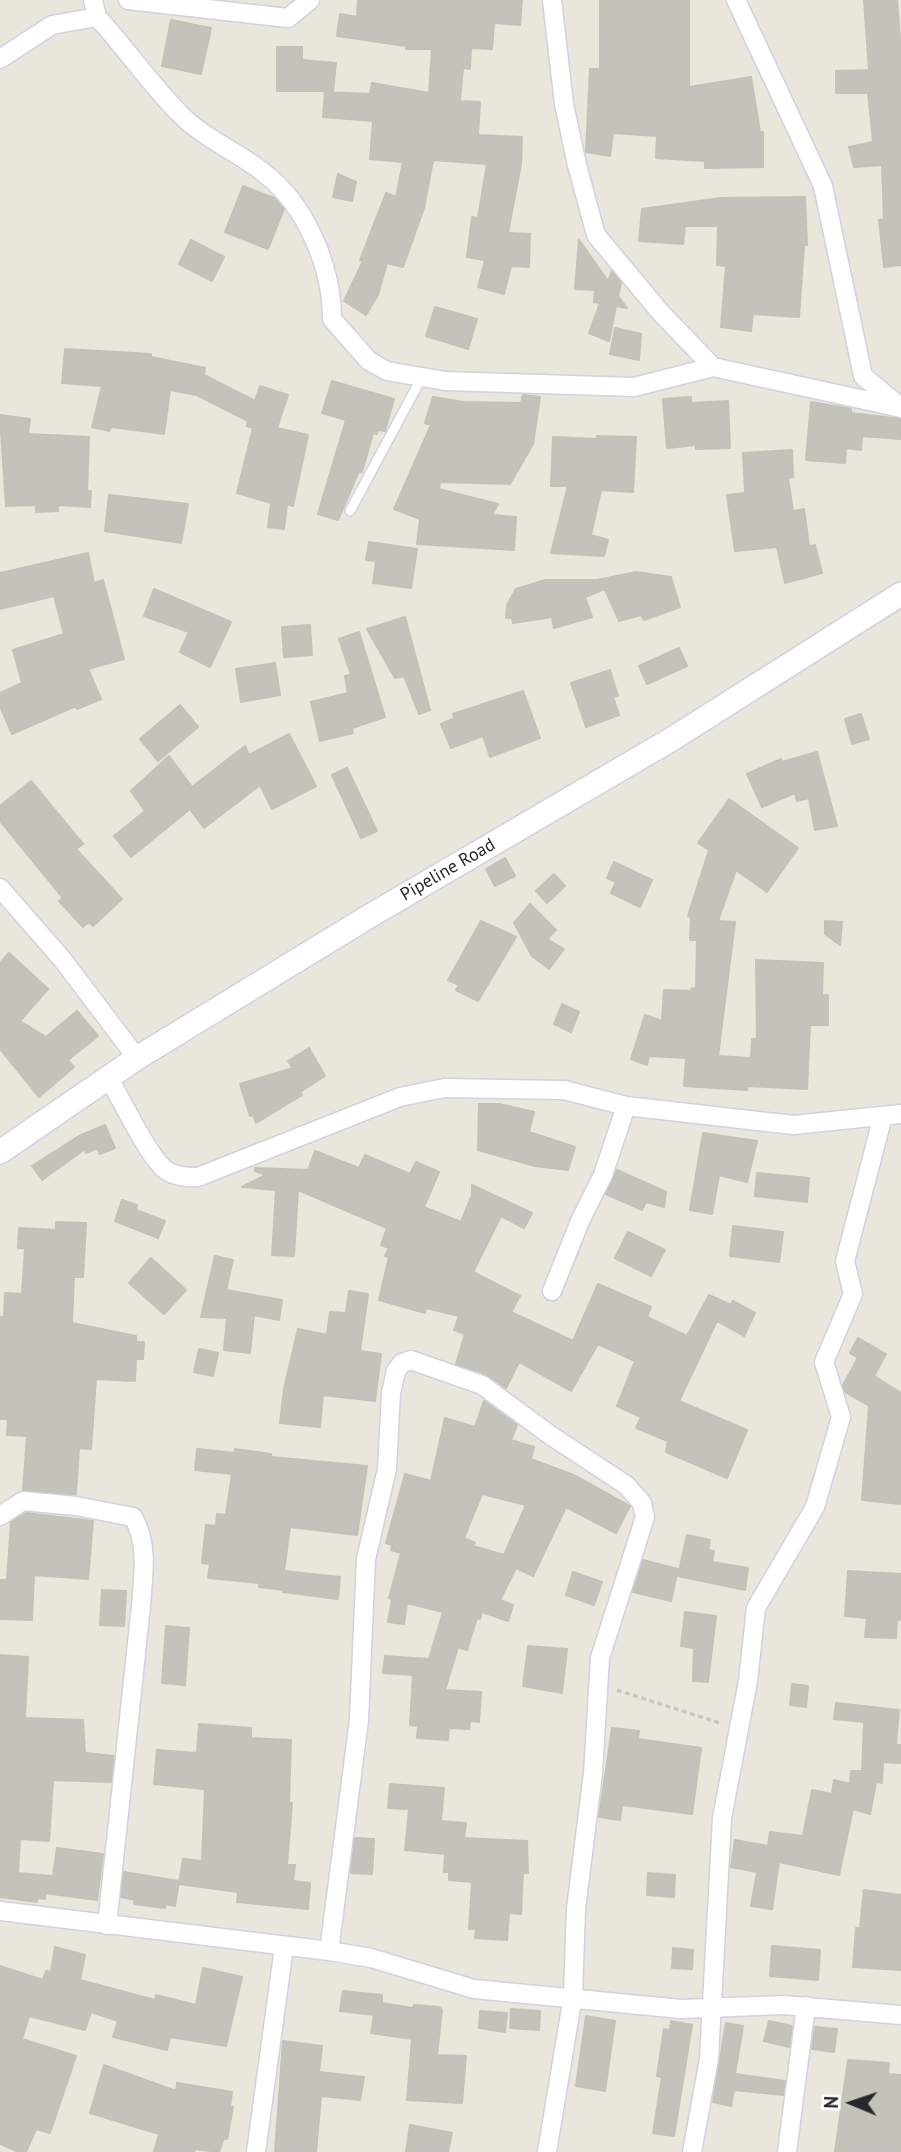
<!DOCTYPE html>
<html>
<head>
<meta charset="utf-8">
<style>
  body { margin:0 }
  #map { position:relative; width:901px; height:2152px; overflow:hidden; background:#e9e6dc; font-family:"PT Sans",sans-serif }
  canvas { display:block }
  .north { position:absolute; left:817px; top:2068px; width:70px; height:70px; -webkit-text-stroke:5px #fff; paint-order:stroke; rotate:272deg; font-size:19px; font-weight:700; line-height:28px; text-align:center; color:#282828 }
  .north::after { content:''; display:block; margin:auto; width:24px; height:32px; background:#282828; clip-path:polygon(50% 0,100% 100%,50% 72%,0 100%) }
</style>
</head>
<body>
<div id="map">
<canvas width="901" height="2152"></canvas>
<div class="north">N</div>
</div>
<script>
const g = document.querySelector('canvas').getContext('2d');
g.lineJoin = 'round';
function fill(path, color) { g.fillStyle = color; g.fill(path, 'evenodd'); }
function strokePath(path, color, width, dash) { g.strokeStyle = color; g.lineWidth = width; g.lineCap = dash ? 'butt' : 'round'; g.setLineDash(dash || []); g.stroke(path); }
function write(font, color, halo, rows, align = 'center') {
  g.font = font + ' "PT Sans",sans-serif'; g.lineWidth = 5; g.setLineDash([]); g.textBaseline = 'middle'; g.strokeStyle = halo; g.fillStyle = color; for (const [text, x, y, turn = 0] of rows) {
    g.save(); g.translate(x, y); g.rotate((+turn || 0) * Math.PI / 180); g.textAlign = isNaN(turn) ? turn : align; if (halo) g.strokeText(text, 0, 0); g.fillText(text, 0, 0); g.restore();
  }
}
const building = new Path2D(`
  M358 0H522L520 25 494 23 492 49 471 48 470 69 463 68 460 101 480 102 478 135 522 137 521 164 508 233 530 234 529 267 511 266 504 294 478 287 485 260 467 257 472 217 478 218 487 164 433 160 424 208 403 267 387 263 378 295 366 315 344 301 363 261 360 260 386 193 396 197 403 162 370 159 373 121 323 117 325 92 370 94 372 83 429 93 432 49H406V46L337 36 340 14 357 17Z
  M600 0H689V87L751 77 760 132H763V167L705 168V161L656 158 657 136 613 133 610 156 586 152 590 69H600Z
  M864 0H897L901 53V265L884 267 879 220 884 219 882 165 854 167 849 147 873 142 868 93H836V71L869 70Z
  M171 20 211 28 201 74 162 66Z
  M277 47H302V60L336 63 333 91H277Z
  M338 174 356 182 352 201 333 197Z
  M243 186 274 198 284 209 268 249 225 232Z
  M805 197 807 245H804L799 317 753 314 751 331 721 327 726 266 717 265 718 226H685L683 244 639 241 642 209 721 198Z
  M191 240 224 257 212 281 179 264Z
  M579 240 608 281 612 271 621 283 618 296 627 308 616 306 609 341 589 333 600 303 594 302 595 290 575 289Z
  M435 307 477 319 468 349 426 336Z
  M615 328 641 334 639 360 610 354Z
  M65 349 151 354V357L205 368 204 375 255 401 260 386 288 395 277 428 308 435 293 506 287 504 284 529 268 527 271 503 237 493 253 428 247 426 248 421 197 395 170 390 164 434 111 427 109 431 92 427 102 386 62 383Z
  M332 381 394 399 385 431 378 430 377 434 373 433 362 472 359 471 338 520 318 514 346 420 322 413Z
  M523 395 540 397 533 444 510 484 440 482 439 489 498 504 492 515 516 517 514 550 417 544 420 519 394 509 431 425 425 423 433 397 463 402 521 403Z
  M691 397V403L728 401 730 448 696 449V445L667 448 663 399Z
  M811 402 851 409V413L901 419V439L862 436 861 450 846 448 845 463 806 460Z
  M0 415 30 419 28 434 89 437 87 491H91L90 507 58 505V511L36 512V505L6 506Z
  M597 436 636 437 633 492 601 490 591 535 608 540 604 556 551 553 568 486H551L553 437 597 439Z
  M792 450 793 477 788 478 793 511 804 509 809 546 815 545 822 573 785 583 777 547 735 551 727 495 745 493 743 453Z
  M109 495 188 504 181 543 105 531Z
  M369 542 417 549 411 588 373 583 376 561 366 560Z
  M88 553 94 583 103 580 124 659 88 669 101 699 77 709 76 706 12 734 0 706V693L22 683 13 650 64 634 54 596 0 609V573Z
  M636 572 671 577 680 607 644 620 641 615 619 621 605 589 585 597 592 617 554 628 552 617 513 623 512 618H506L507 605 516 589 545 580H597Z
  M154 589 231 622 210 667 180 652 189 632 144 616Z
  M405 617 430 710 419 714 404 676 395 678 367 629Z
  M310 625 312 655 284 657 282 627Z
  M359 632 385 717 352 728 353 733 320 741 311 702 348 693 345 676 351 675 339 639Z
  M679 648 687 666 647 684 639 666Z
  M275 663 280 695 241 702 236 669Z
  M610 670 618 696 613 697 619 715 586 727 571 683Z
  M523 691 540 738 490 757 483 736 451 748 441 724 455 718 453 714Z
  M180 705 198 727 158 761 140 739Z
  M861 714 869 739 852 744 845 719Z
  M289 734 316 786 272 809 260 785 204 828 190 809 131 857 114 836 145 811 131 791 169 756 192 787 245 746 249 755Z
  M817 752 837 826 815 830 809 798 797 801 795 793 762 807 747 774 781 759 782 762Z
  M347 768 377 831 361 838 332 775Z
  M31 781 83 844 76 849 122 899 93 926 89 922 83 927 59 901 63 898 0 821V806Z
  M729 799 798 848 767 892 736 870 718 921 735 922 718 1056 751 1058 752 1039H757L756 960 823 963 822 995H828V1025H810L807 1089 747 1086V1090L684 1086 686 1058 649 1056 647 1065 631 1059 645 1015 662 1021 664 990 691 991 692 988 696 989 697 940H690L691 917 688 916 709 850 698 843Z
  M505 858 515 876 495 886 486 869Z
  M614 862 652 880 640 907 611 893 616 882 607 878Z
  M554 874 565 886 547 903 536 891Z
  M530 904 556 930 547 939 564 949 549 969 532 956 514 923Z
  M481 921 516 937 478 1001 456 990 459 985 448 980Z
  M825 921 842 922 840 945 825 934Z
  M9 953 48 989 20 1021 46 1037 77 1011 98 1036 68 1060 74 1067 39 1097 0 1049V963Z
  M562 1004 579 1012 571 1032 554 1024Z
  M309 1048 325 1076 300 1092 302 1095 256 1123 253 1115 250 1116 240 1084 293 1068 288 1061Z
  M479 1104H499L534 1112 529 1132 575 1147 568 1170 535 1166 478 1150Z
  M105 1125 115 1148 100 1154 97 1148 86 1153 85 1149 42 1180 32 1166 79 1136Z
  M703 1133 757 1141 747 1182 719 1175 712 1214 690 1210Z
  M315 1151 359 1168 365 1155 410 1174 416 1162 439 1172 424 1207 461 1222 472 1195V1185L532 1213 524 1228 501 1216 473 1272 520 1296 511 1312 573 1341 598 1284 651 1307 647 1317 687 1336 709 1295 731 1305 733 1301 755 1313 744 1336 717 1321 679 1401 747 1430 727 1478 666 1452 668 1441 636 1428 641 1417 617 1406 635 1361 598 1344 571 1391 519 1362 506 1388 486 1374 456 1364 465 1334 454 1330 459 1316 426 1308 425 1313 379 1300 389 1257 385 1256 389 1248 381 1245 387 1228 298 1190 294 1256 272 1255 276 1190 242 1187 266 1175 255 1171V1168L308 1170Z
  M617 1170 666 1192 664 1207 646 1202 642 1210 606 1194Z
  M757 1173 809 1178 807 1202 755 1196Z
  M122 1200 137 1205 136 1210 165 1221 158 1238 115 1221Z
  M56 1222 86 1223 83 1277H74L72 1323 136 1336V1342H144L143 1359H136L135 1381 96 1379 91 1449 79 1448 76 1495 23 1490 27 1436 7 1435 8 1419H0L1 1317H4L5 1293 22 1294 25 1248H18L19 1228 56 1230Z
  M733 1226 783 1232 779 1262 730 1256Z
  M628 1232 665 1250 651 1276 615 1258Z
  M215 1256 233 1260 226 1290 282 1300 279 1320 254 1315 250 1353 224 1350 227 1318 201 1317Z
  M151 1258 186 1290 164 1314 129 1283Z
  M349 1291 368 1294 360 1351 381 1354 375 1401 323 1395 320 1427 280 1423 284 1389 298 1329 327 1335 330 1312 346 1313Z
  M858 1338 886 1354 874 1376 901 1393V1504L862 1500 869 1406 845 1392 843 1385 858 1358 850 1353Z
  M199 1349 218 1353 213 1376 194 1372Z
  M484 1401 517 1425 511 1440 534 1447 531 1459 576 1476 630 1506 616 1533 566 1507 533 1576 516 1568 500 1600 513 1605 508 1621 482 1612 480 1619 477 1618 467 1650 458 1647 445 1690 481 1692 479 1722 470 1721 469 1729 449 1728 448 1740 417 1738 418 1726 410 1725 413 1675 383 1673 385 1656 429 1659 443 1612 407 1603 404 1624 388 1622 392 1599 389 1598 401 1553 391 1550 392 1545 386 1543 405 1474 431 1481 445 1418 475 1427ZM482 1494 526 1505 504 1555 473 1546 475 1543 464 1538Z
  M197 1449 235 1453V1449L271 1454V1457L367 1466 357 1535 290 1527 284 1571 340 1577 338 1599 283 1592 284 1590 259 1587 260 1583 208 1578 210 1564 202 1563 206 1525 216 1526 217 1514 226 1515 232 1474 195 1470Z
  M26 1513 93 1521 88 1579 34 1575 32 1620 0 1619V1580H7L11 1522Z
  M687 1535 710 1540 708 1550 714 1551 712 1562 748 1568 745 1590 678 1576Z
  M643 1560 678 1569 671 1601 633 1592Z
  M848 1571 901 1574 900 1620H897L896 1638 865 1637 867 1618 845 1616Z
  M573 1572 602 1582 594 1605 566 1595Z
  M102 1590 126 1591 124 1626 100 1625Z
  M685 1612 716 1616 708 1682 693 1681 694 1648 681 1646Z
  M166 1626 189 1628 185 1685 162 1683Z
  M528 1646 567 1649 562 1693 523 1686Z
  M0 1655 28 1657 25 1718 83 1720 85 1753 114 1756 111 1782 53 1780 49 1841 20 1839 18 1873 53 1876 57 1848 103 1854 97 1900 45 1893V1899L37 1898V1902L0 1897Z
  M792 1684 808 1686 806 1707 790 1705Z
  M836 1703 899 1710 896 1745H901V1763L883 1762 882 1783 876 1782 870 1814 853 1809 839 1875 779 1862 772 1909 751 1906 757 1872 731 1867 735 1840 768 1846 770 1832 803 1836 812 1790 832 1794 834 1780 850 1784 851 1771H862L864 1722 834 1719Z
  M199 1724 251 1728V1738L291 1740 289 1803H292L287 1865H295L293 1881 310 1883 308 1909 237 1902 238 1892 179 1884 183 1859 202 1861 205 1789 154 1784 157 1750 197 1753Z
  M612 1728 639 1731 638 1739 701 1748 692 1814 622 1805 620 1820 599 1817Z
  M390 1784 444 1788 441 1821 466 1823 464 1838 527 1841 528 1873H523L521 1914 509 1913 507 1940 475 1938 476 1929H469L472 1882 449 1880V1872H444L445 1854 405 1850 409 1809 388 1808Z
  M355 1838 374 1839 372 1874 351 1873Z
  M124 1872 179 1881 175 1906 165 1904V1908L134 1904 135 1900 121 1897Z
  M648 1873 675 1875 674 1897 647 1895Z
  M864 1890 901 1895V1970L853 1967 856 1928H860Z
  M772 1946 820 1950 818 1980 770 1976Z
  M55 1947 85 1955 80 1980 155 2000 156 1995 196 2005 203 1968 242 1977 226 2046 170 2037 167 2050 113 2037 118 2021 91 2012 85 2030 29 2016 22 2039 76 2056 50 2133 36 2129 26 2152H19L0 2144V1966L43 1980 46 1971 51 1972Z
  M673 1948 693 1950 692 1969 672 1968Z
  M343 1991 382 1995V2003L413 2008 414 2005 439 2007 442 2010 437 2055 466 2056 462 2103 407 2100 412 2039 371 2033 374 2015 340 2011Z
  M511 2009 540 2011 539 2030 510 2028Z
  M480 2011 507 2013 505 2032 479 2028Z
  M586 2016 615 2021 605 2091 576 2086Z
  M671 2021 692 2025 674 2136 653 2133 662 2077 657 2076 664 2029 670 2030Z
  M769 2021 792 2026 789 2047 764 2041Z
  M726 2023 743 2026 735 2074 785 2081 783 2095 734 2090 731 2106 713 2102Z
  M815 2027 837 2029 834 2052 812 2049Z
  M283 2041 322 2046 319 2072 364 2077 360 2100 321 2096 316 2152 275 2151Z
  M848 2060 889 2063 888 2074 901 2075V2152H835Z
  M104 2065 176 2091 177 2083 232 2092 230 2106 233 2107 227 2139 224 2138 219 2152 195 2149 194 2152H154L159 2134 90 2113Z
  M410 2125 452 2133 448 2152H406Z`);
const path = new Path2D(`
  M617 1690 720 1723`);
const service = new Path2D(`
  M350 511 422 377`);
const minor = new Path2D(`
  M93 0 97 17C126 48 150 84 181 115 205 139 238 152 264 173 306 205 332 267 332 319L369 361 387 371 445 381 634 387 713 367
  M128 0 288 18 310 0
  M552 0 564 104 577 165 596 235 661 313 713 367 901 408
  M736 0 823 186 863 376 898 405
  M0 59 52 25 97 17
  M0 888 62 959 137 1058
  M108 1077C121 1098 149 1159 167 1171 177 1177 187 1177 198 1177L400 1097 444 1088 564 1090 626 1106 793 1125 901 1114
  M552 1291 580 1221 603 1175 626 1106
  M0 1516 23 1501 76 1506 133 1517C149 1544 143 1576 141 1606L107 1925
  M0 1911 329 1951 371 1958 474 1989 681 2009 783 2005 901 2015
  M329 1951 359 1720 366 1559 387 1469 391 1393 396 1371 402 1363 411 1360 482 1385 550 1435 626 1485 642 1503 645 1517 600 1658 593 1773 576 1909 573 1996 547 2152
  M256 2152 284 1947
  M692 2152 709 2059 722 1818 748 1681 756 1608 815 1507 841 1417 824 1362 853 1294 845 1261 883 1116
  M787 2152 806 2006`);
const tertiary = new Path2D(`
  M0 1152 137 1058 368 917 672 739 901 594`);
const streetNames = [
  ["Pipeline Road",448,870,-30]
];
fill(building, '#c4c3bb');
strokePath(building, '#c4c2b6', 2);
strokePath(service, '#d1d1df', 12);
strokePath(minor, '#d1d1df', 21);
strokePath(tertiary, '#d1d1df', 26);
strokePath(path, '#c7c7c7', 3.5, [5, 3.5]);
strokePath(service, '#fff', 9);
strokePath(minor, '#fff', 18);
strokePath(tertiary, '#fff', 23);
write('18px', '#282828', '#fff', streetNames);
</script>
</body>
</html>
